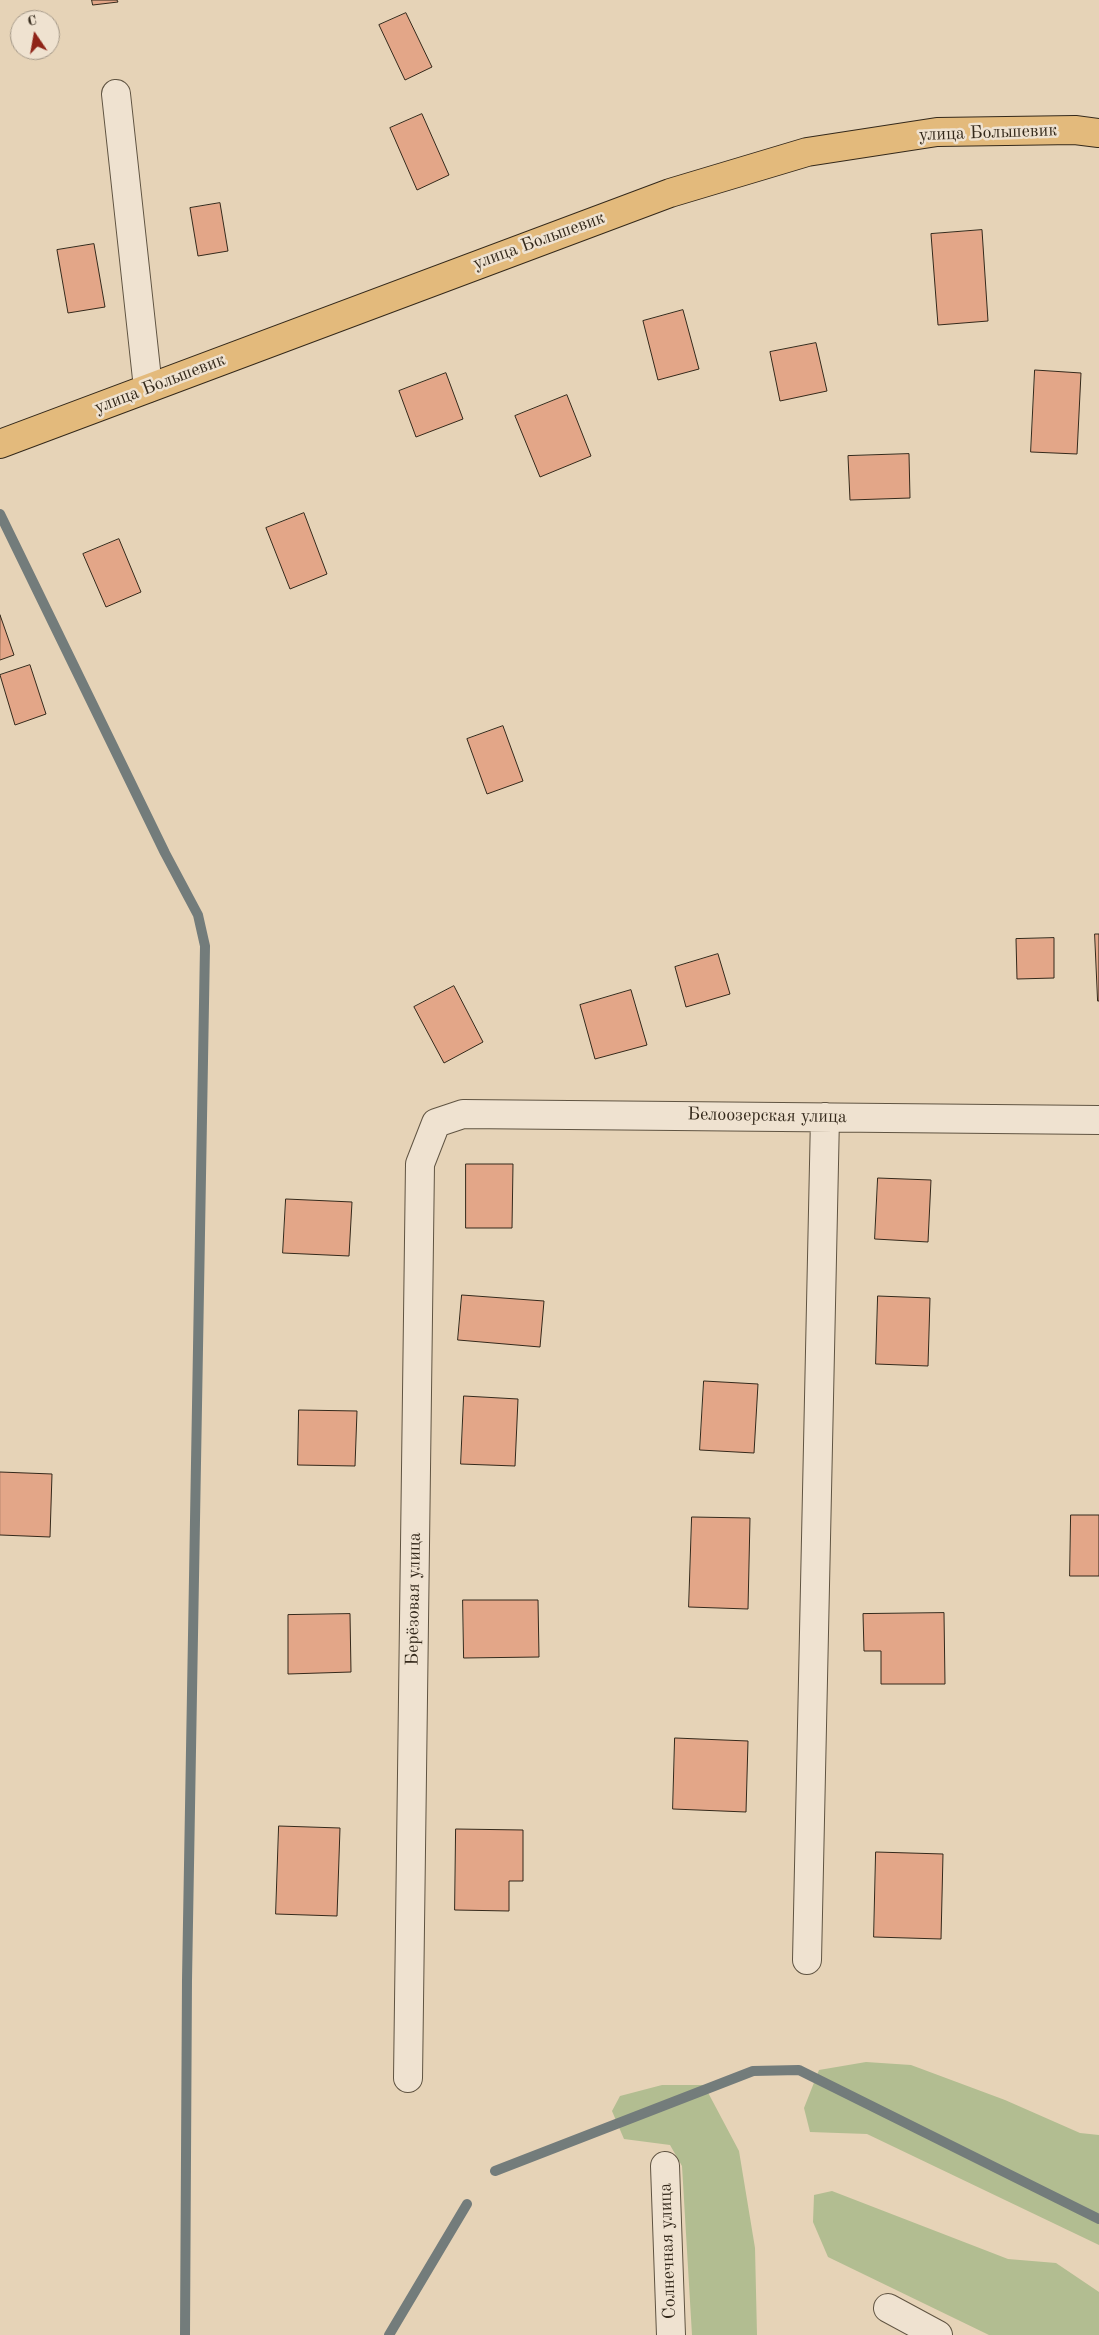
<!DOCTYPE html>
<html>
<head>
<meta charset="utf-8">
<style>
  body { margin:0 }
  #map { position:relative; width:1099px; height:2335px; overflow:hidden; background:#e6d3b7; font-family:"Old Standard TT",serif }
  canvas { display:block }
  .north { position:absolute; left:10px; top:10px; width:50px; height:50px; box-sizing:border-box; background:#efe2d0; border:1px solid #a49888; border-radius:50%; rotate:348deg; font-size:14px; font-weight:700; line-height:20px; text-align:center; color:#34291b }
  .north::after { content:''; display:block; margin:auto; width:18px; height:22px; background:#8f2418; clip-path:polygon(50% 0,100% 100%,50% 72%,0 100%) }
</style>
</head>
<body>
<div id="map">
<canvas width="1099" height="2335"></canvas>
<div class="north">С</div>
</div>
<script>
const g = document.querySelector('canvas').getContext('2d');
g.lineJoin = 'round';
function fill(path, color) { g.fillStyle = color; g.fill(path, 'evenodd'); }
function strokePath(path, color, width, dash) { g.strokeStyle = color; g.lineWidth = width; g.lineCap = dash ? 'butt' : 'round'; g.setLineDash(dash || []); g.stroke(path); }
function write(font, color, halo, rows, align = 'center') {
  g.font = font + ' "Old Standard TT",serif'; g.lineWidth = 5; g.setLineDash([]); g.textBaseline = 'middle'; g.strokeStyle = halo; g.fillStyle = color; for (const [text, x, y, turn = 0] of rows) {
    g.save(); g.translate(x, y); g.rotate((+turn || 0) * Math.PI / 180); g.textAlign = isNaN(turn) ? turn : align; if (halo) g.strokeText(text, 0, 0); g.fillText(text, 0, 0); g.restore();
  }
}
const green = new Path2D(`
  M866 2062 911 2065 1005 2100 1080 2133 1099 2135V2245L867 2134 810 2132 804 2108 819 2070Z
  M662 2085H704L739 2151 755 2248 757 2335H692L682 2166 670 2145 624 2139 612 2111 620 2096Z
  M832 2191 1008 2259 1056 2263 1099 2292V2335H989L828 2257 813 2222 814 2195Z`);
const stream = new Path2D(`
  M0 514 165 853 198 915 205 946 187 1979 185 2335
  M495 2171 753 2071 799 2070 1099 2219
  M389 2335 467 2204`);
const building = new Path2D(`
  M92 0H117L118 2 93 5Z
  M406 13 432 67 405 80 379 25Z
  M422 114 449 175 417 190 390 128Z
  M220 203 228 251 198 256 190 208Z
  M982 230 988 321 938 325 931 234Z
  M94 244 105 307 68 313 57 250Z
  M683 310 699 369 658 380 643 321Z
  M816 343 827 391 780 401 770 352Z
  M1035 370 1081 373 1077 454 1031 452Z
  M446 373 463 419 416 437 399 391Z
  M567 395 591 456 540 477 515 416Z
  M909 454 910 498 850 500 848 456Z
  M304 513 327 574 290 589 266 528Z
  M119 539 141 592 106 607 83 554Z
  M0 615 14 655 0 660Z
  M30 665 46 714 15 725 0 675Z
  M503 726 523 781 487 794 467 739Z
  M1095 934H1099V1001H1098Z
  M1054 938V978L1017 979 1016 939Z
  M718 954 730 994 686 1007 675 967Z
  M454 986 483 1042 444 1063 414 1007Z
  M631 990 647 1045 595 1059 580 1005Z
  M466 1164H513L512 1228H466Z
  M878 1178 931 1180 928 1242 875 1239Z
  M286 1199 352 1202 349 1256 283 1253Z
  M462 1295 544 1301 540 1347 458 1340Z
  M878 1296 930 1298 928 1366 876 1364Z
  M704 1381 758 1384 754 1453 700 1450Z
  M464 1396 518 1399 515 1466 461 1464Z
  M299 1410 357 1411 355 1466 298 1465Z
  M0 1472 52 1474 50 1537 0 1535Z
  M1071 1515H1099V1576H1070Z
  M692 1517 750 1518 748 1609 689 1607Z
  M463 1600H538L539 1657 464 1658Z
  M944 1613 945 1684H881V1651H864L863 1614Z
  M350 1614 351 1672 288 1674V1615Z
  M675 1738 748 1741 746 1812 673 1809Z
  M279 1826 340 1828 337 1916 276 1914Z
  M456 1829 523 1830V1881H509V1911L455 1910Z
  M876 1852 943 1854 941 1939 874 1937Z`);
const minor = new Path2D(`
  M116 94 148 388
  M807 1960 825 1117
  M408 2078 420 1164 436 1123 463 1114 1099 1120
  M665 2166 671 2335
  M888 2308 938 2335`);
const major = new Path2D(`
  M0 444 670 193 807 152 937 132 1075 130 1099 133`);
const streetNames = [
  ["улица Большевик",988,133,-2],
  ["улица Большевик",539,241,-20],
  ["улица Большевик",160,384,-21],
  ["Белоозерская улица",767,1116,1],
  ["Берёзовая улица",414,1599,-89],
  ["Солнечная улица",668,2251,-92]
];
fill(green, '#b2bd91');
strokePath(stream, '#737c7b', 10);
fill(building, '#e3a688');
strokePath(building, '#34291b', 1);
strokePath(minor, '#605442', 30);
strokePath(major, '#34291b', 30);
strokePath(minor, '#efe2d0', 28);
strokePath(major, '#e3ba7c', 28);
write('18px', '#34291b', '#efe2d0', streetNames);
</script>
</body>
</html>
